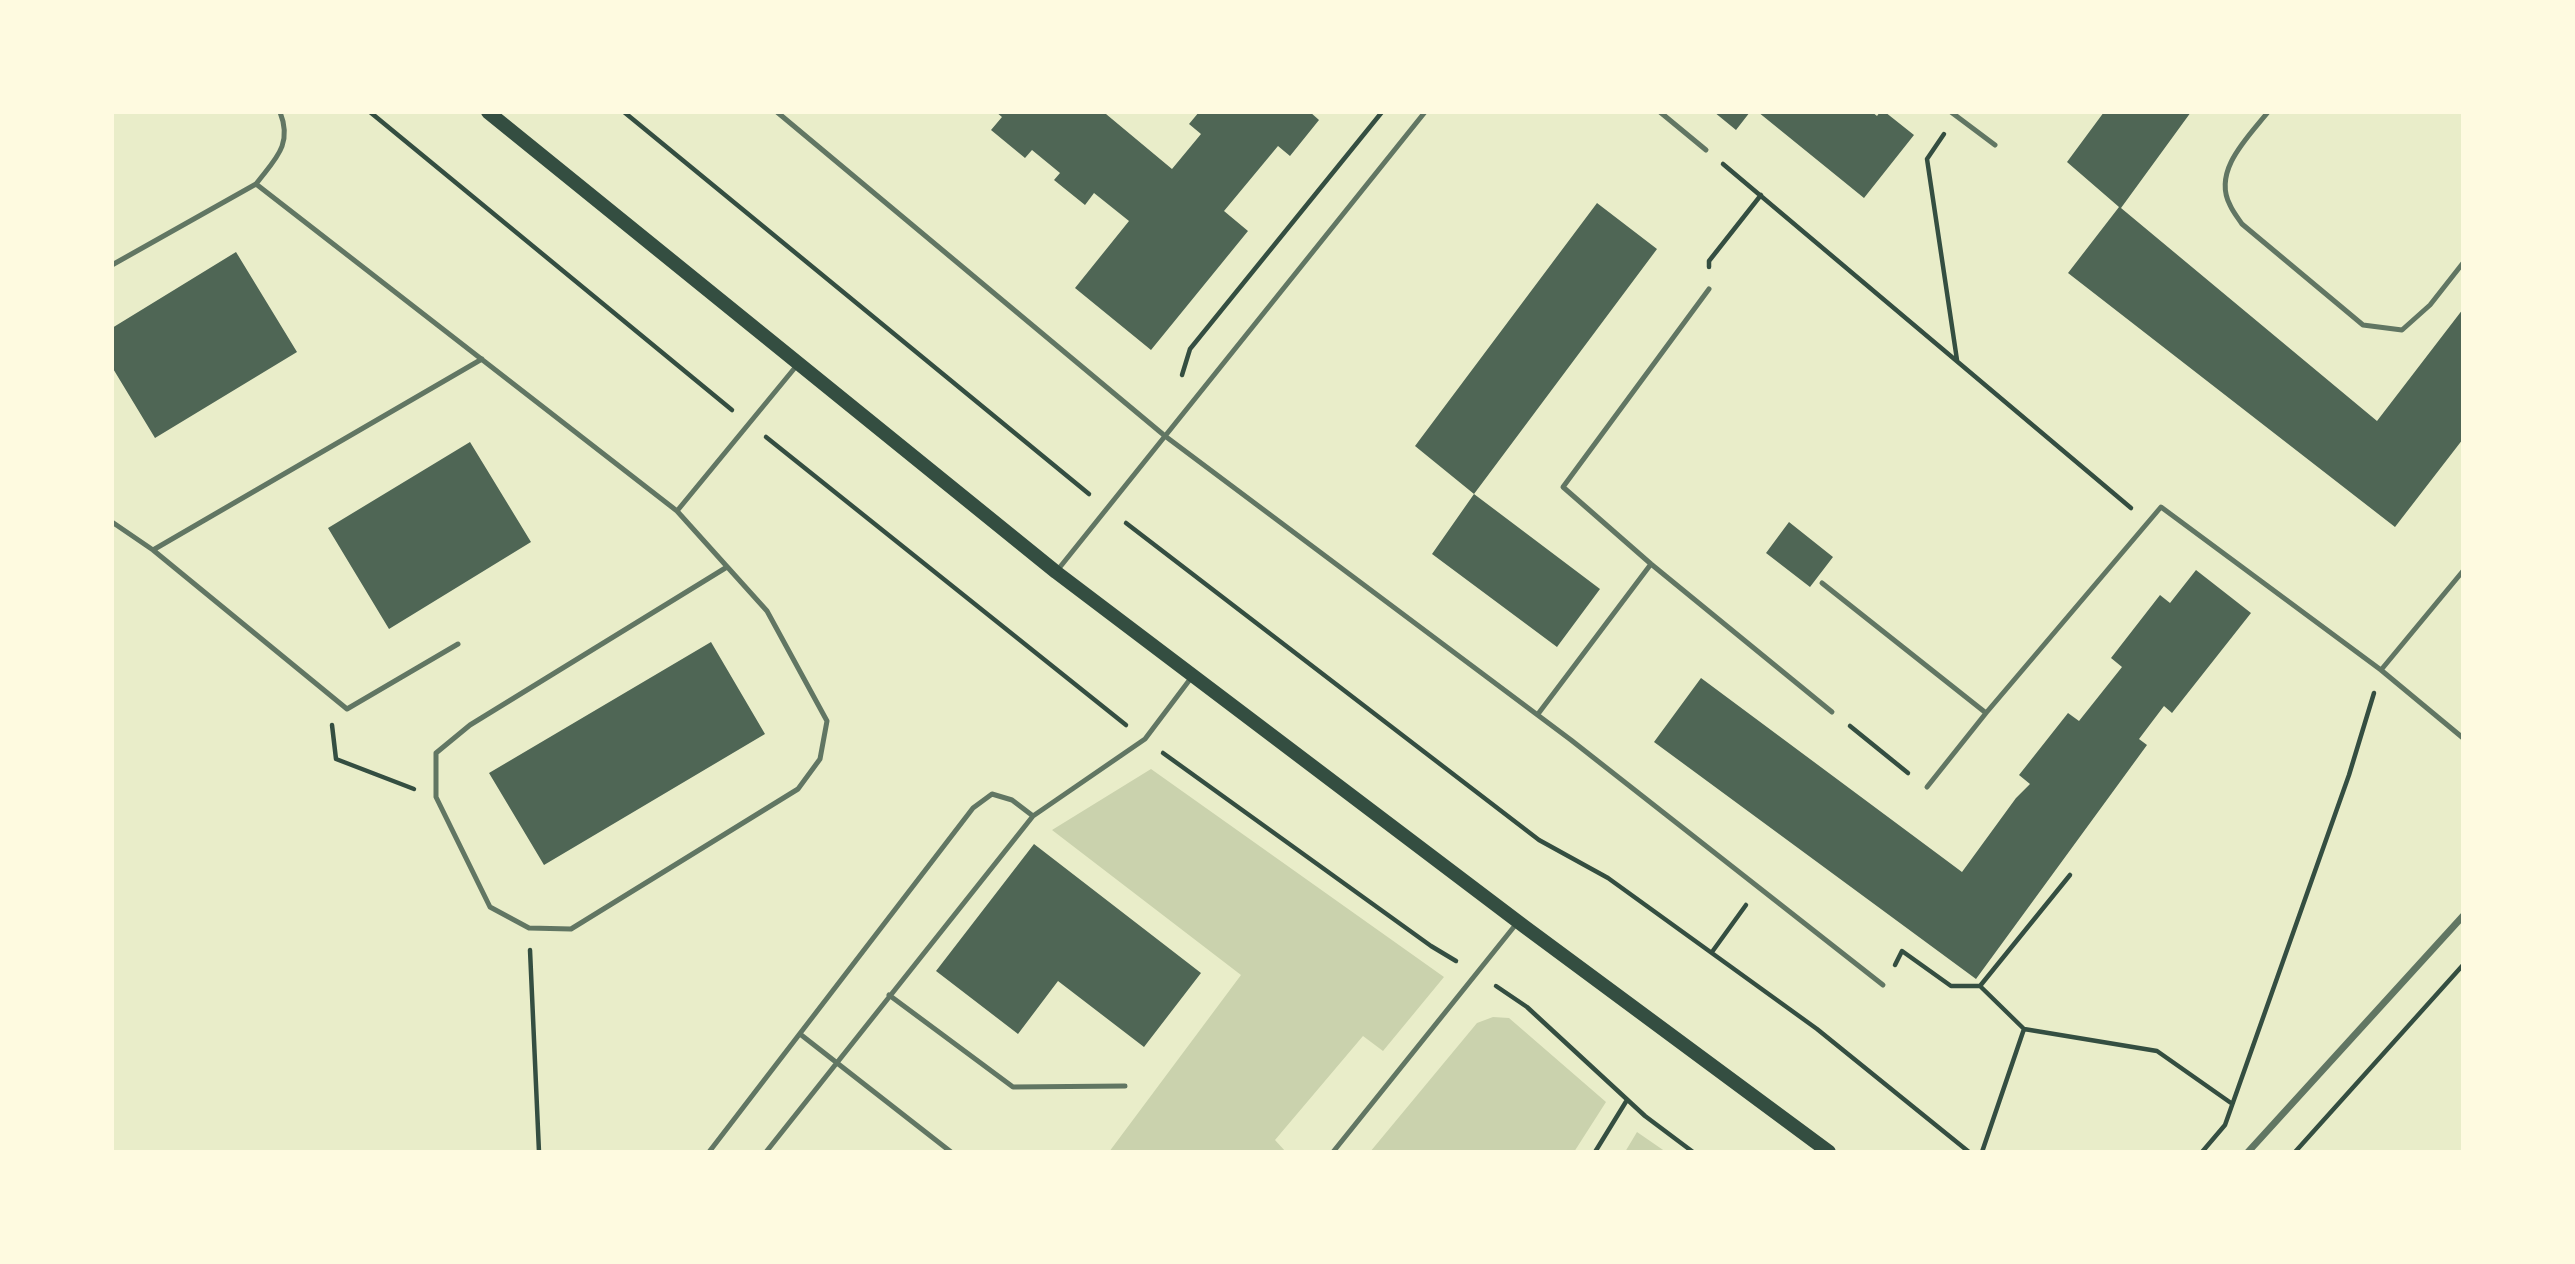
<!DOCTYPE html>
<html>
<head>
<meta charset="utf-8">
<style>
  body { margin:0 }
  #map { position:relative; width:2575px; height:1264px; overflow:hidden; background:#e9edc9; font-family:Rubik,sans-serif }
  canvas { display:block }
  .frame { position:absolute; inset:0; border:114px solid #fefae0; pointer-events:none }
</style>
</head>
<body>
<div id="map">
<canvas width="2575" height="1264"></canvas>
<div class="frame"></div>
</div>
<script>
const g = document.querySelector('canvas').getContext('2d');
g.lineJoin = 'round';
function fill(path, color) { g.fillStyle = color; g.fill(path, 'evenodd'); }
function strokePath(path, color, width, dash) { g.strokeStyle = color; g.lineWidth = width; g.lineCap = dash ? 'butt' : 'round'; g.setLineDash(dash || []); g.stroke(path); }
const green = new Path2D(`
  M1151 769 1444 977 1383 1051 1363 1036 1275 1140 1286 1152H1109L1241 975 1052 830Z
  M1493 1017 1509 1018 1606 1102 1574 1152H1370L1477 1023Z
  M1637 1132 1666 1152H1625Z`);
const building = new Path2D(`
  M996 112H1108L1106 114 1172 169 1201 134 1189 124 1199 112H1310L1319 120 1290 156 1278 146 1224 211 1248 231 1151 350 1075 288 1129 221 1094 193 1085 205 1054 180 1060 173 1032 150 1025 158 991 130 1002 117Z
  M1714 112H1750L1736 130Z
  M1758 112H1872L1877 116 1880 112H1885L1914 135 1864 198Z
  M2104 112H2191L2121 208 2377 421 2463 309V439L2395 527 2068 273 2119 207 2067 162Z
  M1597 203 1657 249 1474 494 1415 446Z
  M236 252 297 352 155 438 112 367V328Z
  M470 442 531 542 389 629 328 528Z
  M1474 494 1600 589 1557 647 1432 554Z
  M1789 522 1833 557 1810 587 1766 553Z
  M2196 570 2251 613 2172 713 2164 706 2139 739 2147 745 1976 979 1654 742 1701 678 1962 872 2016 798 2030 784 2019 775 2068 713 2079 721 2122 667 2111 658 2160 595 2170 603Z
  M711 642 765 734 544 865 489 773Z
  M1034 844 1201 973 1144 1047 1058 981 1018 1034 936 971Z`);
const path = new Path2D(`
  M370 112 732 410
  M624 112 1089 494
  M1944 134 1927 159 1957 360
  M1723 164 2131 508
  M1709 267V261L1761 195
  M1182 375 1190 349 1382 112
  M766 437 1126 725
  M1126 523 1539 840 1608 878 1817 1029 1969 1152
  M332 725 336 759 414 789
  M1850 726 1908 773
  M1163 753 1431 946 1456 961
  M530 950 539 1152
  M1712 952 1746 905
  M1895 965 1902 951 1951 986H1980L2070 875
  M1496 986 1527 1007 1645 1116 1693 1152
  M1980 986 2024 1029 1982 1152
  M2024 1029 2157 1051 2231 1103
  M1595 1152 1627 1100
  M2202 1152 2225 1125 2349 775 2374 693
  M2295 1152 2463 965`);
const service = new Path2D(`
  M280 112C293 145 275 159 256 184L677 511 798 364
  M777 112 1165 436 1571 740 1883 985
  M1660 112 1706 150
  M1951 112 1995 145
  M2268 112C2248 137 2212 171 2230 205 2233 212 2238 218 2242 224L2363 325 2402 330 2430 305 2463 263
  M112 265 256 184
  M1709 289 1563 487 1651 564 1832 712
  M677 511 767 611 827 721 820 759 798 789 571 929 529 928 490 907 436 797V753L470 725 727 567
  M112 522 153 550
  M1056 572 1425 112
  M1822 583 1986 713 2161 507 2381 670 2463 738
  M458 644 347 709 153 550 482 359
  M2381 670 2463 571
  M1538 714 1651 564
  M1927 787 1986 713
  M889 995 1013 1087 1125 1086
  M800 1034 951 1152
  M709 1152 973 808 992 794 1012 800 1033 816
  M766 1152 1033 816 1145 739 1191 678
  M1333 1152 1517 923`);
const minor = new Path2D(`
  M2248 1152 2463 916`);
const secondary = new Path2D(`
  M488 112 1056 572 1525 927 1829 1152`);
fill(green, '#cad2ad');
fill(building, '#4f6655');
strokePath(path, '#344e41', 4.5);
strokePath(service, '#617663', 5);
strokePath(minor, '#617663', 7);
strokePath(secondary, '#344e41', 14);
</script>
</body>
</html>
